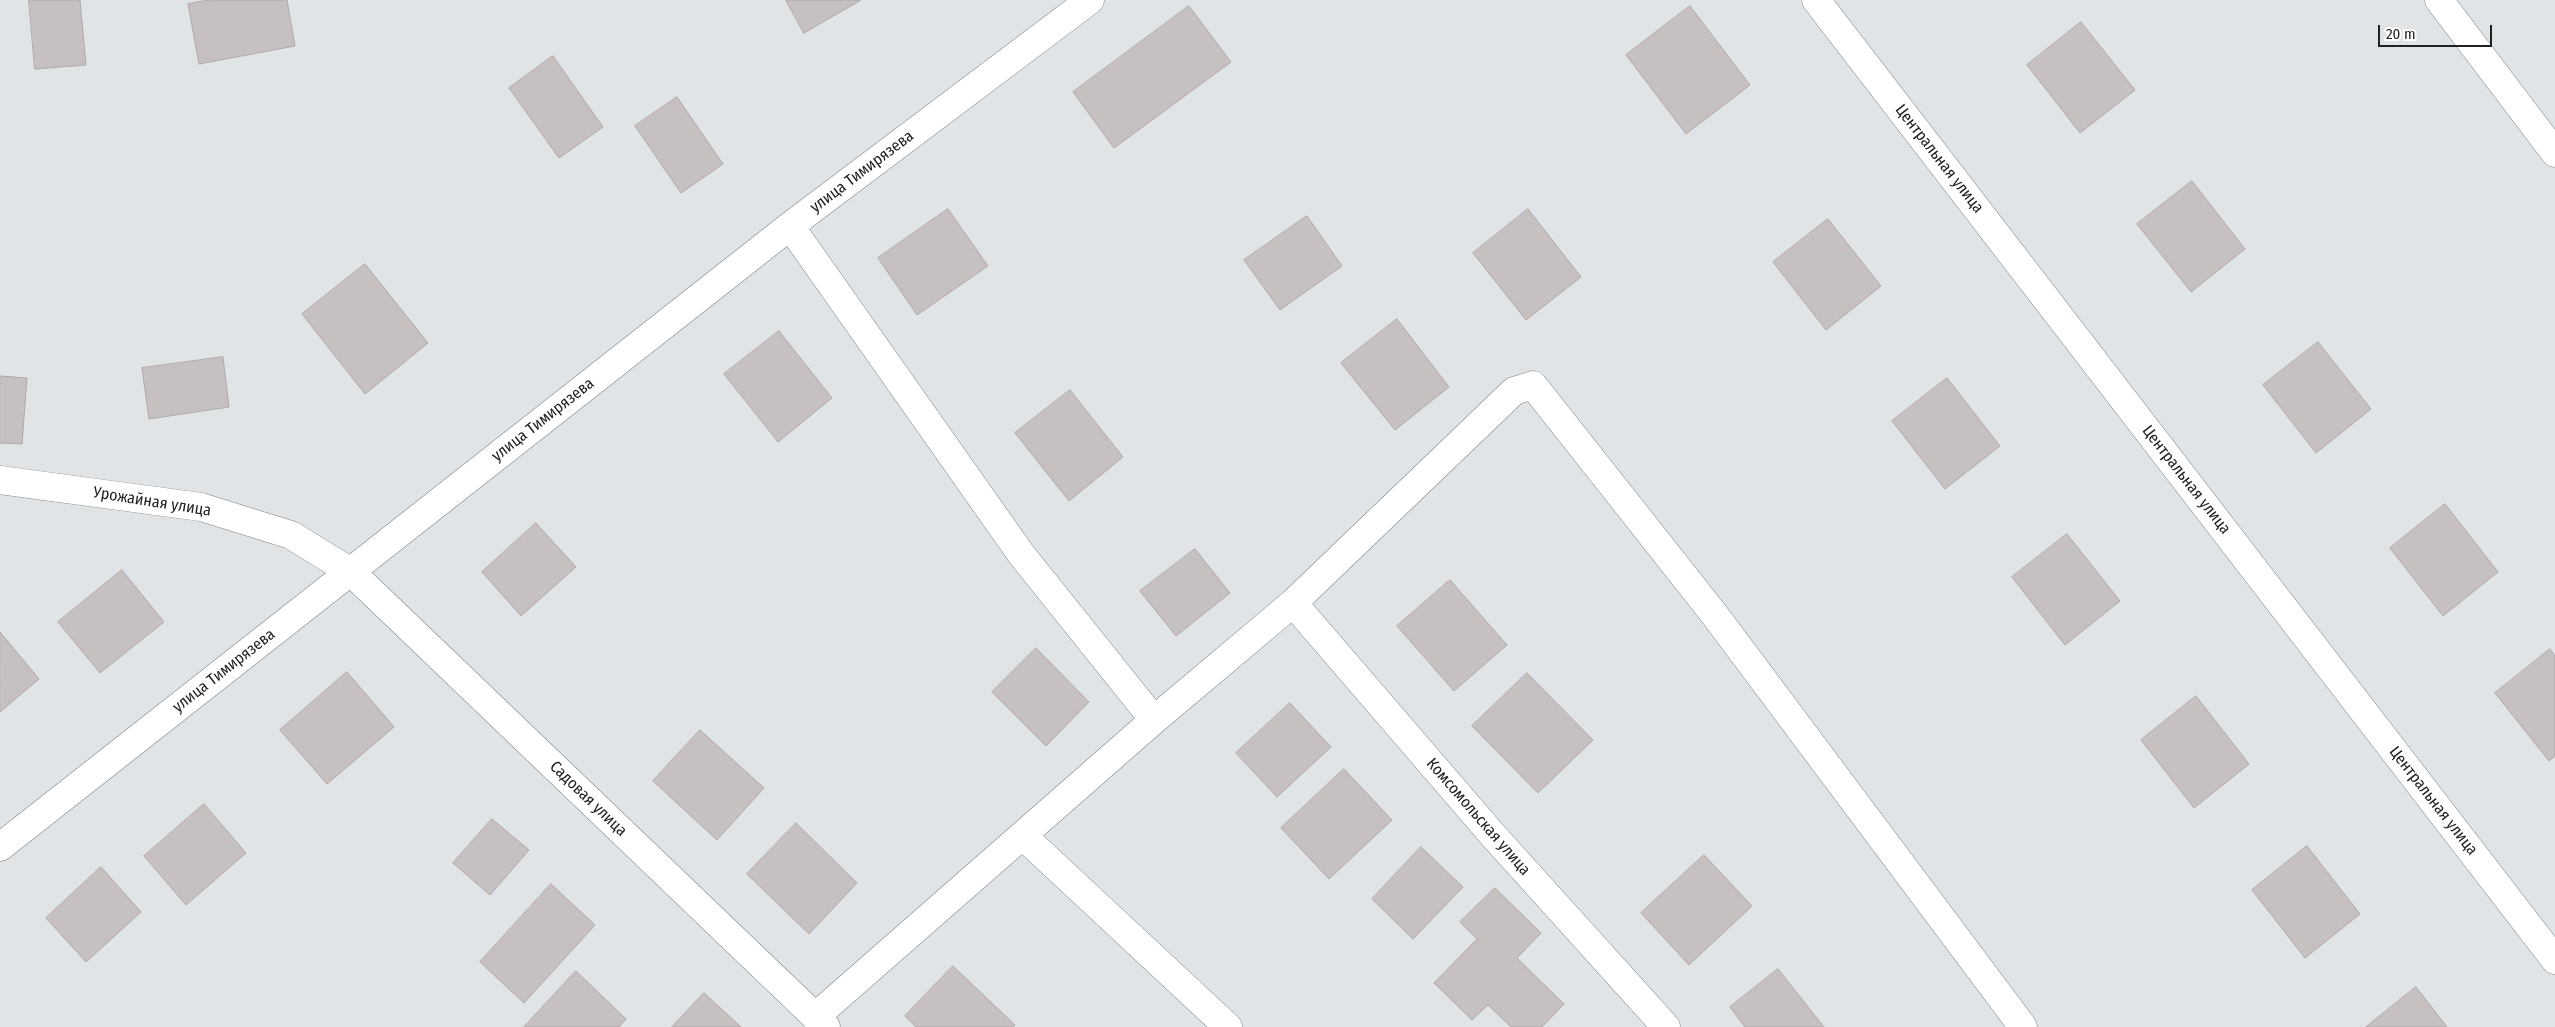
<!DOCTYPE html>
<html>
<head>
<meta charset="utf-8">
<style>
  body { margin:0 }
  #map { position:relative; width:2555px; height:1027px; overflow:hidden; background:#e0e4e7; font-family:"Fira Sans Condensed",sans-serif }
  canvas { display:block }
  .scale { position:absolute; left:2378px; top:25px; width:114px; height:22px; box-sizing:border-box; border:2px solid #202123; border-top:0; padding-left:6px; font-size:15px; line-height:18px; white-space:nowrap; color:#202123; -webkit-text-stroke:4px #fff; paint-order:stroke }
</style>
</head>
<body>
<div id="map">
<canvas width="2555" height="1027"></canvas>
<div class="scale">20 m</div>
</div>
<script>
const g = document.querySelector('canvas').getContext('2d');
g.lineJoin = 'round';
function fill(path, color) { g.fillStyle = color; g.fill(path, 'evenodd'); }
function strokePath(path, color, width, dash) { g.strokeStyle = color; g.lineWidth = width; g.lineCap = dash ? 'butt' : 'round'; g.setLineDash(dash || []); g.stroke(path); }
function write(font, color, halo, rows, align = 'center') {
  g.font = font + ' "Fira Sans Condensed",sans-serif'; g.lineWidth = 4; g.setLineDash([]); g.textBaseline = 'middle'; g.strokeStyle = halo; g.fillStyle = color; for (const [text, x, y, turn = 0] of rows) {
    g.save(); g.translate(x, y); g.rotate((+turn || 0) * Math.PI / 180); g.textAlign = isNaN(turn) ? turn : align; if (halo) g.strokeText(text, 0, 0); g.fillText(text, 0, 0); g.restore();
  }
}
const building = new Path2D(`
  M29 0H80L86 65 35 69Z
  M209 0H287L295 46 199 64 188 4Z
  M786 0H861L804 33Z
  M1189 6 1231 62 1114 148 1073 92Z
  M1690 6 1750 85 1686 134 1626 55Z
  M2081 22 2135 90 2080 133 2027 65Z
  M553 56 603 127 559 158 509 88Z
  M677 97 723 164 681 193 635 126Z
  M2192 181 2245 249 2191 292 2137 224Z
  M948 209 988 266 917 315 878 258Z
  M1528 209 1581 277 1526 320 1473 253Z
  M1307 216 1342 266 1280 310 1244 260Z
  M1828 219 1881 286 1826 330 1773 262Z
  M365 264 428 343 365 394 302 314Z
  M1397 319 1449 387 1395 430 1341 363Z
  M779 331 832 398 778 442 724 374Z
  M2318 342 2371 409 2316 453 2263 385Z
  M223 357 229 407 149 419 142 368Z
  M0 376 27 378 22 444 0 443Z
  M1947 378 2000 446 1945 489 1892 421Z
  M1070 390 1123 457 1069 501 1015 433Z
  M2445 504 2498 572 2443 616 2390 548Z
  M536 523 576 567 521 616 482 572Z
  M2067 534 2120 601 2065 645 2012 577Z
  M1195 549 1230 593 1176 636 1140 591Z
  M122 570 164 622 100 673 58 622Z
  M1450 580 1507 645 1454 691 1397 626Z
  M0 632 39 679 0 712Z
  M1036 648 1089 702 1046 746 992 692Z
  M2550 649 2555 656V756L2549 761 2495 693Z
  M347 672 394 727 327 784 280 730Z
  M1527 673 1593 740 1538 793 1472 726Z
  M2196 696 2249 764 2194 808 2141 740Z
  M1290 703 1331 747 1277 797 1236 753Z
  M700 730 764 788 717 840 653 781Z
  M1344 769 1392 820 1329 879 1281 828Z
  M204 804 246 853 186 905 144 856Z
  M492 819 529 850 490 895 453 863Z
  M796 823 857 883 809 934 747 874Z
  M2307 846 2360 914 2305 958 2252 890Z
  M1421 847 1463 887 1413 939 1372 899Z
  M1704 855 1752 906 1689 965 1641 913Z
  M101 867 141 912 86 962 46 918Z
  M551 884 595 925 524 1003 480 962Z
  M1495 888 1541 933 1517 958 1564 1004 1542 1027H1511L1488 1005 1472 1020 1434 983 1477 939 1460 922Z
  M953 966 1015 1025 1013 1027H916L905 1016Z
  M1778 969 1824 1027H1745L1730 1007Z
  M576 971 626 1019 619 1027H524Z
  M2416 987 2447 1027H2366Z
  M704 993 741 1027H672Z`);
const minor = new Path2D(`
  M1816 0 2555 960
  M2439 0 2555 153
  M790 226 1021 554 1154 720
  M0 480 201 507 291 535 351 572 826 1027
  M1293 603 1491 833 1666 1027
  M1023 836 1228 1027
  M0 847 790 226 1090 0
  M815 1017 1154 720 1293 603 1514 391 1533 385 1714 614 2023 1027`);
const streetNames = [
  ["Центральная улица",1939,159,52],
  ["улица Тимирязева",862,172,-37],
  ["улица Тимирязева",543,420,-38],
  ["Центральная улица",2186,480,52],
  ["Урожайная улица",152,502,9],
  ["улица Тимирязева",224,671,-38],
  ["Садовая улица",588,799,44],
  ["Центральная улица",2433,801,52],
  ["Комсомольская улица",1478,817,49]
];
fill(building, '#c6c1c0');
strokePath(building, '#aea8a8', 1);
strokePath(minor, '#818487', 29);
strokePath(minor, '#fff', 28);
write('16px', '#202123', '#fff', streetNames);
</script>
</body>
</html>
